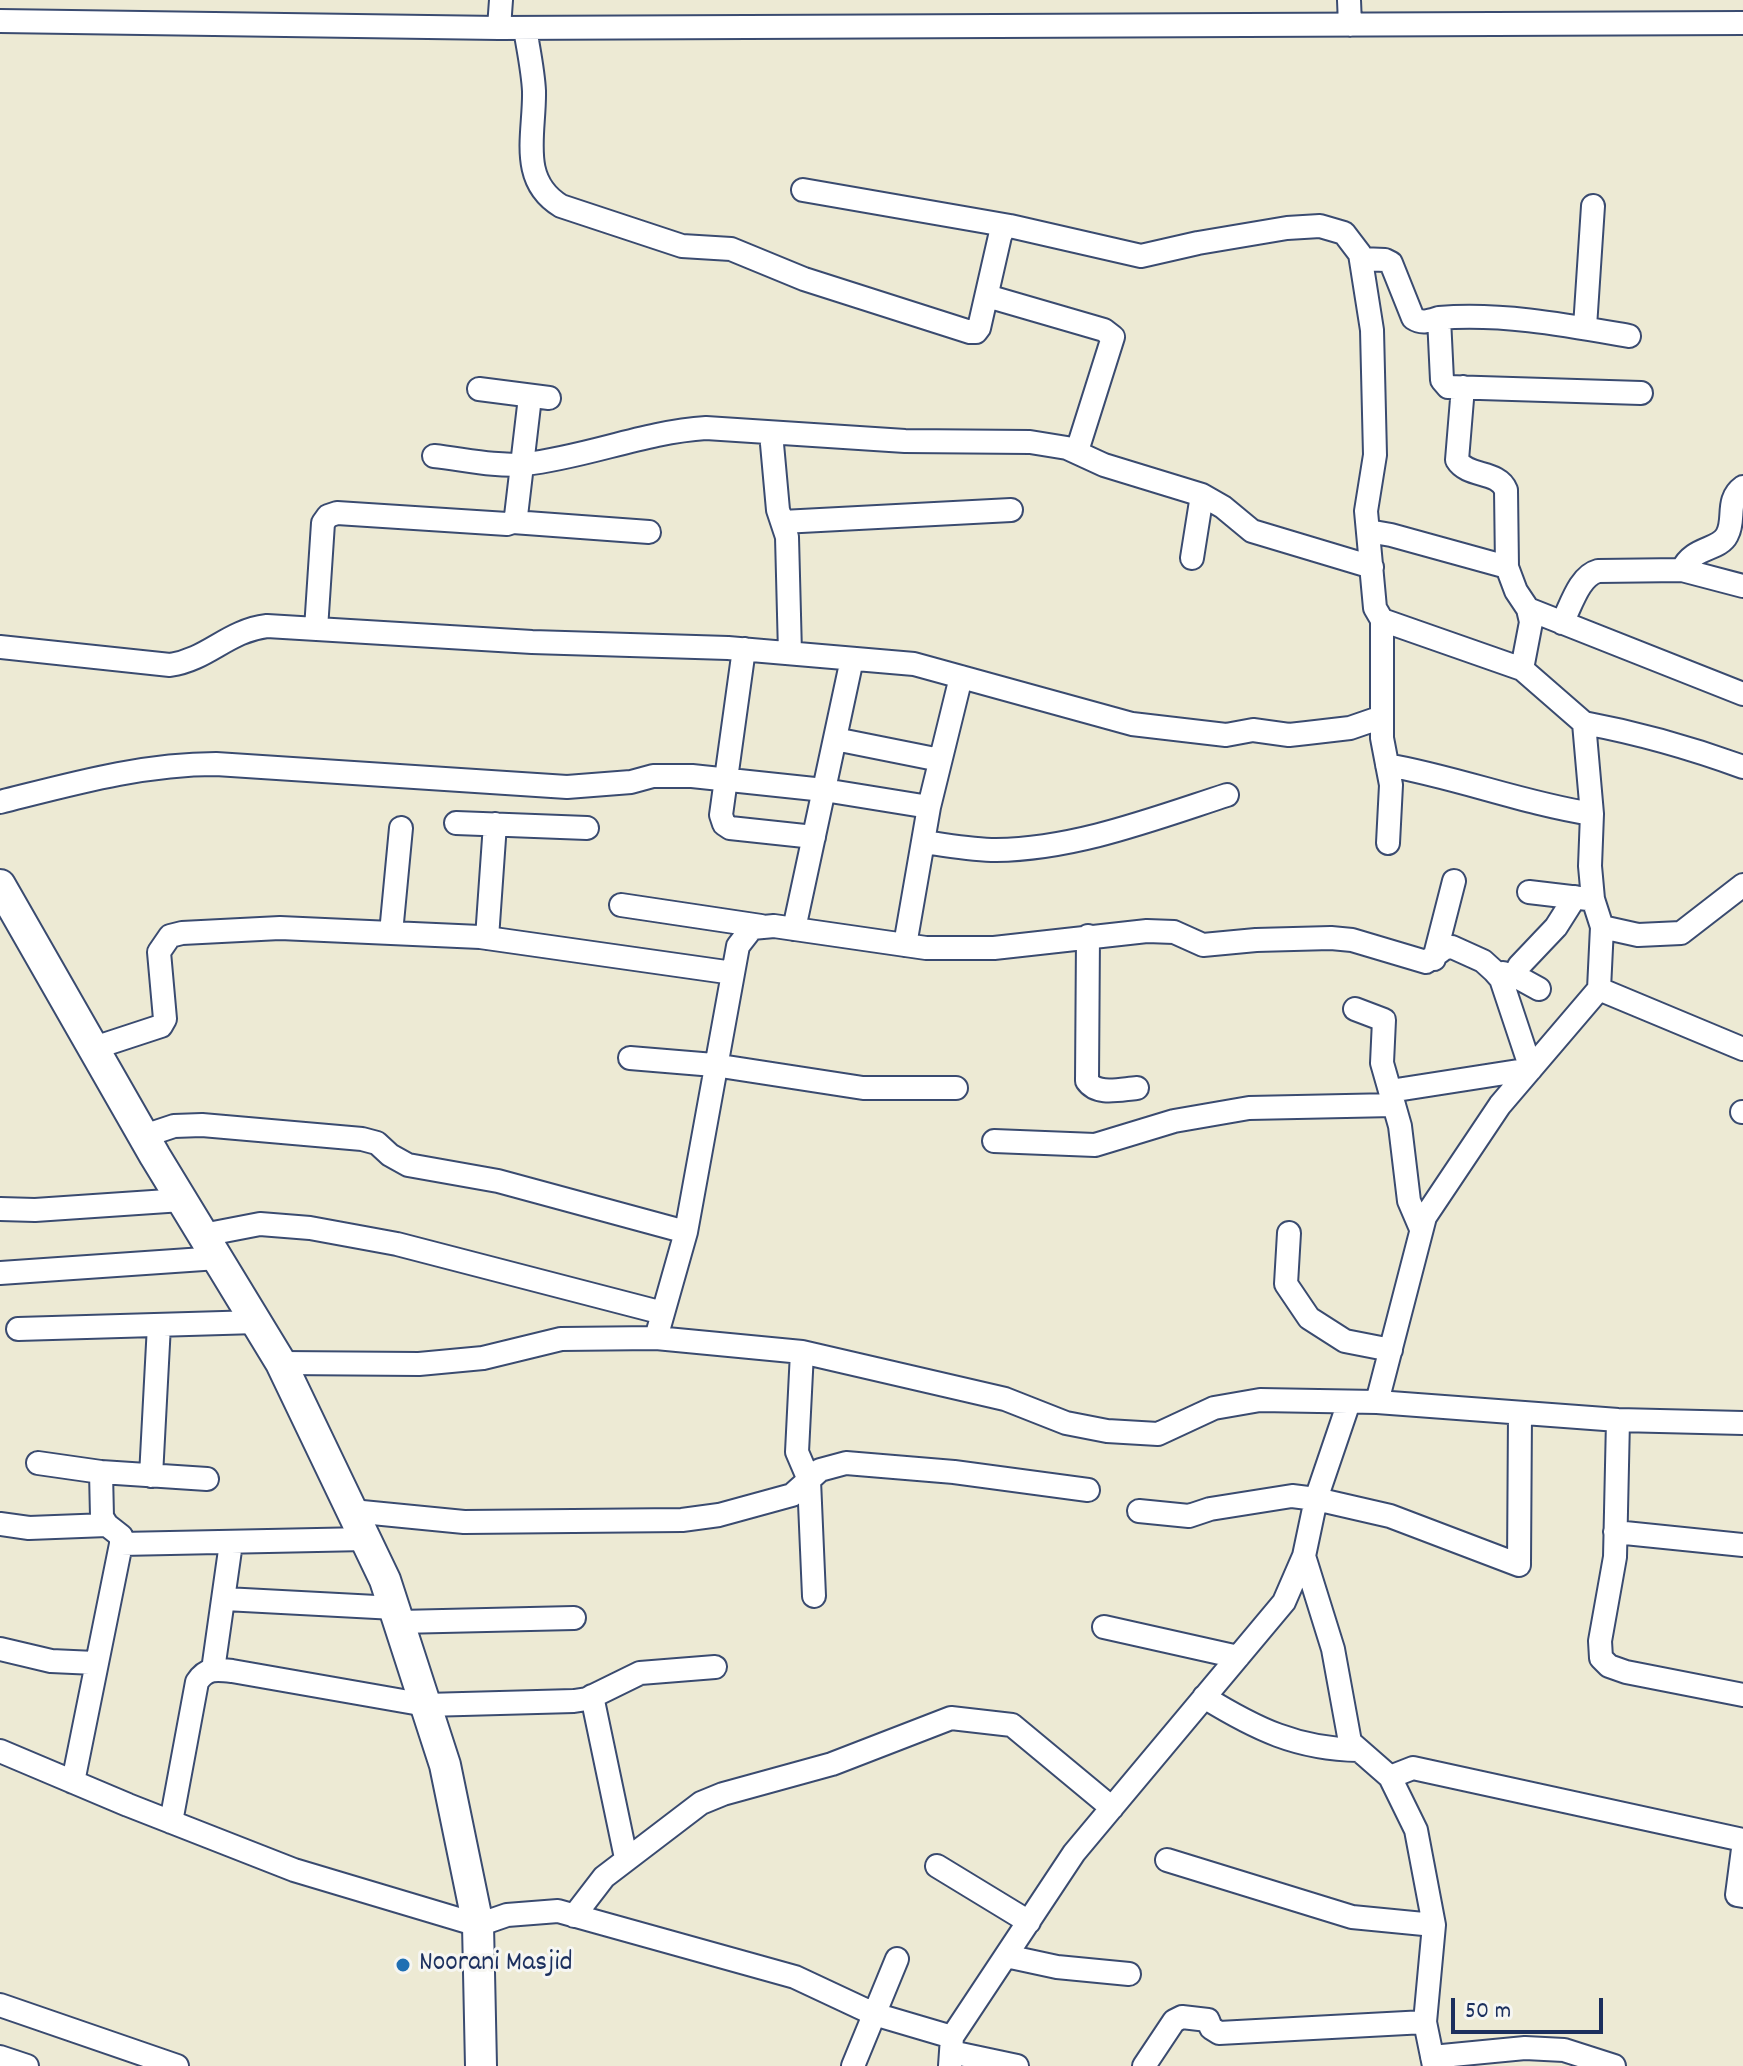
<!DOCTYPE html>
<html>
<head>
<meta charset="utf-8">
<style>
  body { margin:0 }
  #map { position:relative; width:1743px; height:2066px; overflow:hidden; background:#edead4; font-family:Dekko,sans-serif }
  canvas { display:block }
  .scale { position:absolute; left:1451px; top:1998px; width:152px; height:36px; box-sizing:border-box; border:4px solid #1b2f5e; border-top:0; padding-left:10px; font-size:24px; line-height:28px; white-space:nowrap; color:#1b2f5e; -webkit-text-stroke:6px #f6f6f2; paint-order:stroke }
</style>
</head>
<body>
<div id="map">
<canvas width="1743" height="2066"></canvas>
<div class="scale">50 m</div>
</div>
<script>
const g = document.querySelector('canvas').getContext('2d');
g.lineJoin = 'round';
function strokePath(path, color, width, dash) { g.strokeStyle = color; g.lineWidth = width; g.lineCap = dash ? 'butt' : 'round'; g.setLineDash(dash || []); g.stroke(path); }
function write(font, color, halo, rows, align = 'center') {
  g.font = font + ' Dekko,sans-serif'; g.lineWidth = 6; g.setLineDash([]); g.textBaseline = 'middle'; g.strokeStyle = halo; g.fillStyle = color; for (const [text, x, y, turn = 0] of rows) {
    g.save(); g.translate(x, y); g.rotate((+turn || 0) * Math.PI / 180); g.textAlign = isNaN(turn) ? turn : align; if (halo) g.strokeText(text, 0, 0); g.fillText(text, 0, 0); g.restore();
  }
}
const street = new Path2D(`
  M1349 0 1350 25
  M0 21 499 28 1743 23
  M499 28 501 0
  M525 28C528 48 533 70 534 91 535 133 518 180 561 206L682 246 731 249 804 279 970 332H976L979 328 1000 236 1004 228 1010 226 1141 256 1198 243 1287 228 1320 226 1344 233 1360 254 1372 330 1375 455 1366 511 1375 608 1382 620 1522 669 1584 723 1592 814 1590 866 1593 899 1602 927 1599 989 1500 1105 1425 1217 1377 1402
  M803 190 1010 226
  M1361 259 1385 260 1391 263 1413 318C1422 324 1429 321 1439 318L1442 380 1448 387 1641 393
  M987 296 1104 330 1113 337 1077 451
  M1439 318C1503 313 1566 325 1629 336
  M1585 327 1593 206
  M1463 387 1457 460C1468 478 1498 470 1506 490L1507 567 1516 591 1528 609 1531 622 1522 669
  M479 389 549 398
  M771 433 778 510 787 537 790 653
  M434 456C463 459 495 467 525 464 587 457 644 432 706 428L905 441 1030 442 1067 448 1104 465 1202 495 1223 507 1252 531 1372 567
  M513 522 649 532
  M782 522 1011 510
  M1368 531 1391 535 1507 567
  M1192 558 1202 495
  M1682 570C1693 546 1719 551 1727 535 1736 519 1725 500 1743 487
  M1528 609 1743 694
  M1382 620V738L1391 785 1388 843
  M1562 623C1571 606 1579 576 1598 571L1682 570 1743 586
  M316 629 323 523 328 516 337 513 507 524 513 522 516 516 530 397
  M0 647 170 665C209 659 227 631 267 626L532 642 728 648 914 664 1132 724 1226 735 1253 730 1289 735 1307 733 1350 728 1382 717
  M744 649 721 815 724 824 730 828 814 837
  M1584 723C1638 733 1691 748 1743 767
  M835 739 940 760
  M1387 765C1456 777 1522 803 1592 814
  M0 802C72 784 142 764 216 764L567 787 631 782 653 776H692L824 790 929 807
  M456 823 587 828
  M923 842C947 845 972 850 996 850 1075 849 1153 819 1227 795
  M1529 892 1588 899
  M621 905 761 926
  M1602 927 1638 935 1681 933 1743 885
  M794 929 852 659
  M391 933 401 828
  M1088 936 1087 1081C1097 1096 1121 1089 1137 1088
  M487 938 495 824
  M905 945 929 807 961 677
  M1434 959 1454 881
  M1503 973 1519 978 1539 989
  M1515 976 1519 966 1556 927 1575 897
  M1599 989 1743 1049
  M1355 1009 1384 1020 1382 1063 1400 1126 1409 1201 1421 1229
  M94 1048 161 1026 165 1019 159 952 170 936 182 933 280 928 480 937 733 973
  M630 1058 714 1065 863 1088H956
  M1742 1112H1743
  M144 1136 174 1126 202 1125 362 1139 377 1143 390 1155 408 1165 498 1181 686 1232
  M994 1141 1095 1145 1174 1121 1249 1108 1394 1105
  M0 1209 35 1210 182 1200
  M1289 1233 1286 1284 1309 1318 1345 1341 1391 1350
  M203 1235 260 1224 310 1228 397 1244 663 1313
  M0 1273 218 1258
  M18 1329 257 1322
  M656 1338 686 1232 738 946 752 928 774 926 926 948H994L1147 931 1174 932 1203 945 1256 940 1331 938 1352 940 1426 962 1445 948 1452 947 1483 961 1494 971 1501 979 1531 1069 1390 1091
  M802 1352 797 1452 809 1480 814 1596
  M281 1363 419 1364 483 1358 561 1339 656 1338 802 1352 1005 1399 1066 1423 1107 1431 1158 1434 1214 1408 1260 1400 1377 1402 1618 1420 1743 1423
  M1618 1420 1615 1557 1600 1641 1601 1658 1609 1666 1626 1672 1743 1695
  M38 1463 101 1472 207 1479
  M151 1476 159 1325
  M352 1511 464 1522 682 1520 719 1515 792 1495 820 1470 846 1463 954 1472 1088 1490
  M1139 1511 1189 1516 1210 1509 1292 1496 1316 1499 1390 1516 1519 1565 1520 1413
  M0 1524 29 1528 107 1525
  M1615 1532 1743 1545
  M121 1544 366 1539
  M1304 1556 1333 1649 1350 1742 1390 1777 1416 1830 1434 1925 1425 2022 1434 2066
  M225 1599 395 1608
  M399 1622 574 1618
  M1104 1627 1238 1657
  M0 1649 51 1661 95 1663
  M213 1670 231 1543
  M592 1696 626 1858
  M1204 1697C1256 1729 1297 1749 1359 1750
  M0 1751 128 1805 294 1870 478 1925 507 1915 558 1911 795 1977 874 2014 952 2037
  M1390 1777 1413 1768 1743 1840
  M73 1782 121 1544V1536L107 1525 102 1517 101 1472
  M171 1822 197 1682C206 1668 216 1669 232 1671L426 1705 574 1701 587 1699 640 1673 715 1667
  M1743 1849 1737 1895 1743 1896
  M1167 1860 1352 1917 1434 1925
  M937 1866 1029 1922
  M574 1916 604 1877 701 1803 723 1794 832 1764 951 1718 1012 1725 1112 1808
  M1006 1956 1057 1967 1129 1974
  M0 2005 177 2066
  M951 2052 1017 2066
  M0 2057 27 2066
  M1432 2057 1525 2048 1564 2050 1614 2066
  M853 2066 897 1959
  M950 2066 952 2037 1074 1853 1284 1602 1304 1556 1316 1499 1349 1402
  M1144 2066 1174 2021 1182 2017 1208 2020 1211 2028 1219 2033 1425 2022`);
const secondary = new Path2D(`
  M0 885 155 1156 281 1363 385 1580 445 1765 478 1925 481 2066`);
const markers = [
  [403,1965,8,"#1f6fb2"]
];
const poiNames = [
  ["Noorani Masjid",419,1965]
];
strokePath(street, '#3a4b70', 26);
strokePath(secondary, '#3a4b70', 34);
strokePath(street, '#fff', 22);
strokePath(secondary, '#fff', 30);
for (const [x, y, r, color] of markers) { const dot = new Path2D(); dot.arc(x, y, r, 0, 2 * Math.PI); g.fillStyle = color; g.fill(dot); strokePath(dot, '#f6f6f2', 3); }
write('28px', '#1b2f5e', '#f6f6f2', poiNames, 'left');
</script>
</body>
</html>
